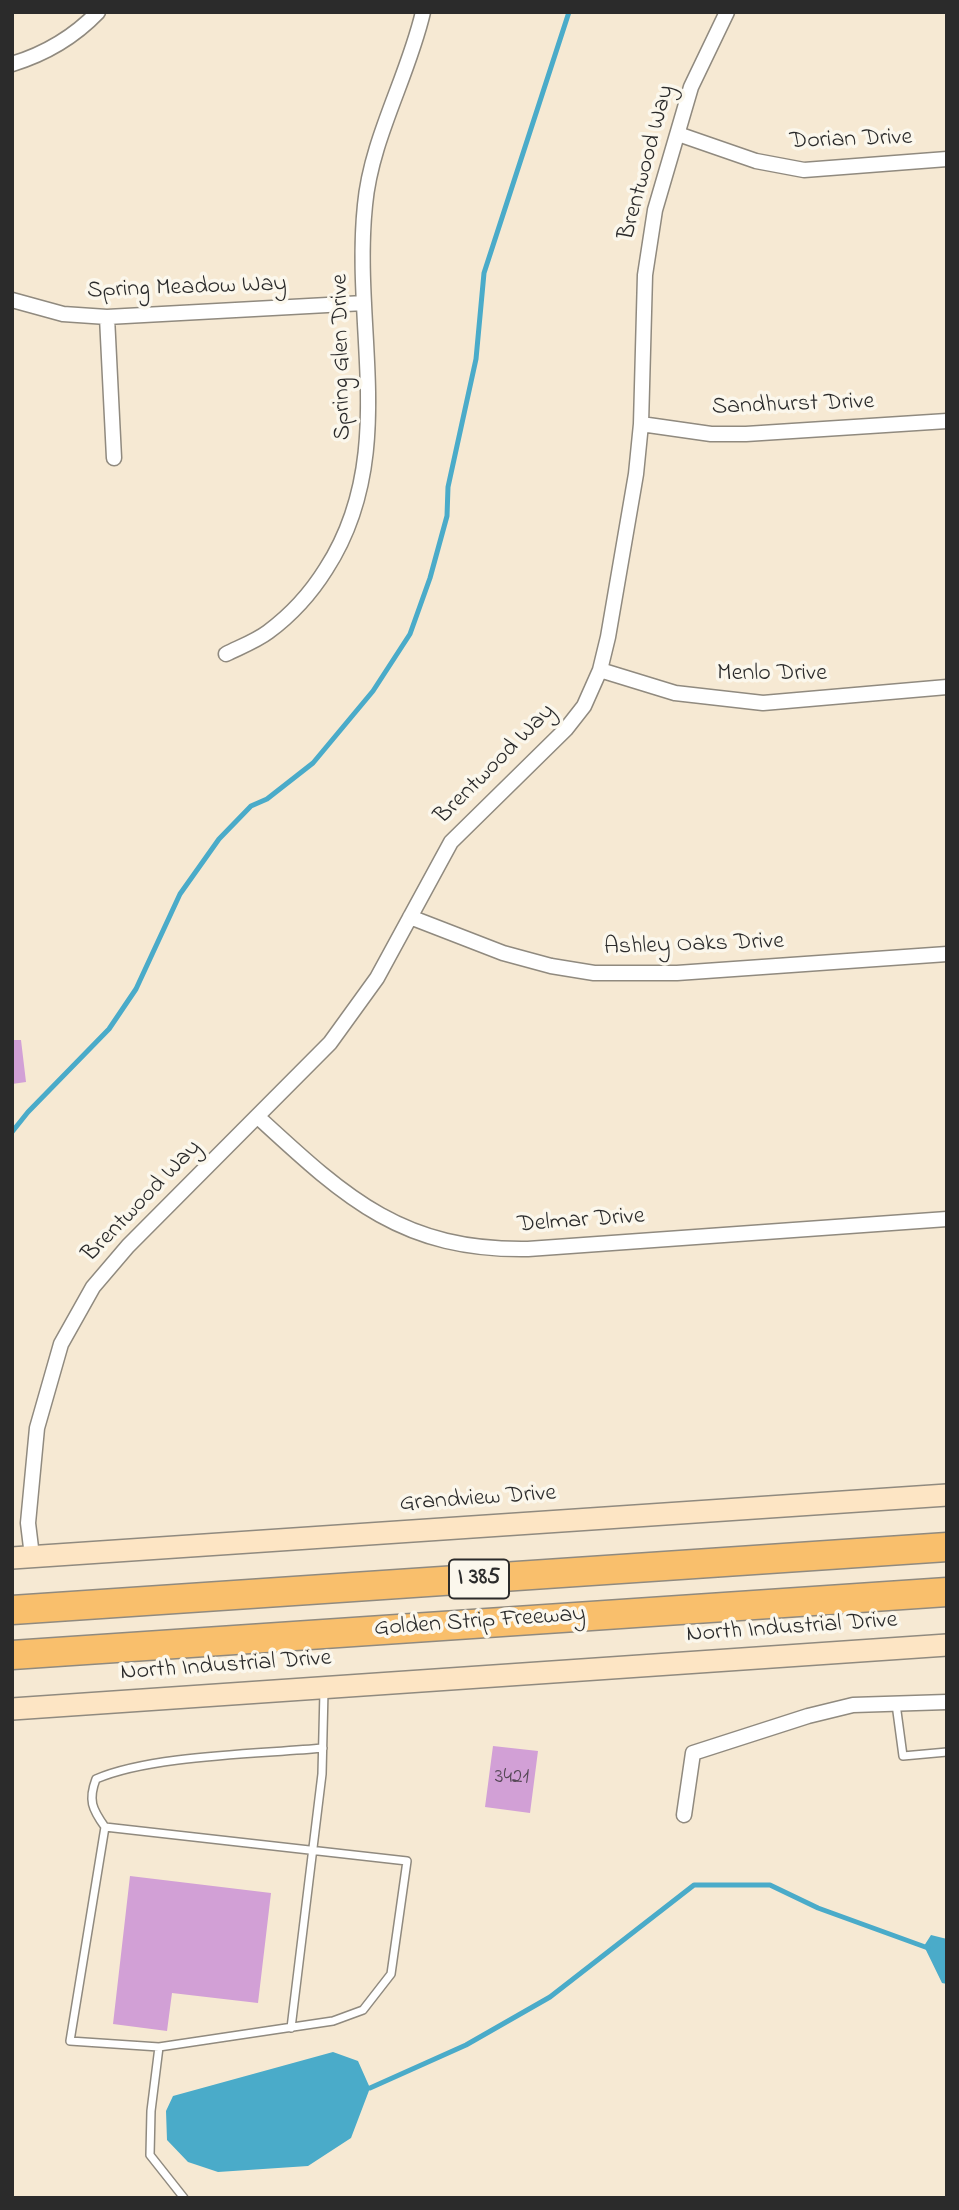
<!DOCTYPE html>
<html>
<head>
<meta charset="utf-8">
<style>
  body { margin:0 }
  #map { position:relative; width:959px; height:2210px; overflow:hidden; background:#f6e9d3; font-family:"Indie Flower",sans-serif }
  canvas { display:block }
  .frame { position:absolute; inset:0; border:14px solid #2b2b2b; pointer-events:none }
</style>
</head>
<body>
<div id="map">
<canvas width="959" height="2210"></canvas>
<div class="frame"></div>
</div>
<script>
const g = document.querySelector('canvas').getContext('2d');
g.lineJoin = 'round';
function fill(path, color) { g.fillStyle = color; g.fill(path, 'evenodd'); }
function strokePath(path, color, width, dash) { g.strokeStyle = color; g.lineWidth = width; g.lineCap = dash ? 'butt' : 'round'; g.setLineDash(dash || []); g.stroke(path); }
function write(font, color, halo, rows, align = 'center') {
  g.font = font + ' "Indie Flower",sans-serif'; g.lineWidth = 7; g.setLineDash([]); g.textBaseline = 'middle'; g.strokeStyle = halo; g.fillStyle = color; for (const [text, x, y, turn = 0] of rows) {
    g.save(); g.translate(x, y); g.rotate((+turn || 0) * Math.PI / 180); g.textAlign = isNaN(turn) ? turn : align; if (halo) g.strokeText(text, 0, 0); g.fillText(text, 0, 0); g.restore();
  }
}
const water = new Path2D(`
  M931 1935 947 1939V1984L942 1983 924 1946Z
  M333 2052 358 2061 370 2088 351 2138 308 2166 218 2172 188 2162 167 2140 166 2111 173 2096Z`);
const stream = new Path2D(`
  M12 1132 28 1112 109 1029 136 989 180 894 219 839 251 806 267 799 313 763 373 691 410 634 430 578 447 516 448 487 476 359 484 273 569 12
  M370 2088 466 2045 550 1997 694 1885H770L818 1908 928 1948`);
const building = new Path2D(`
  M12 1040H21L26 1082 12 1084Z
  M493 1746 538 1751 530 1813 485 1807Z
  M130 1876 271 1893 258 2003 172 1993 167 2031 113 2024Z`);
const lane = new Path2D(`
  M896 1704 903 1756 947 1752
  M105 1827 407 1861 391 1974 363 2010 333 2021 159 2047 70 2041Z
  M105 1827C92 1809 88 1800 96 1779 151 1755 260 1754 323 1748
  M291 2028 322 1774 324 1691
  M159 2047 151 2111 150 2155 184 2198`);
const street = new Path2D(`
  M12 64C45 54 73 38 98 12
  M678 134 756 161 804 170 947 159
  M12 300 63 314 107 317 364 303
  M107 317 114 458
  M641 424 711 434H746L947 421
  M226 654C240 647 256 641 268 632 291 615 311 593 326 569 399 456 352 330 365 205 371 139 408 77 423 12
  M600 670 675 693 763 703 947 687
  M410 917 503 953 551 966 594 973H677L947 954
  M258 1117C346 1198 402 1251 528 1249L947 1219
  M32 1556 28 1523 37 1428 61 1344 93 1287 128 1246 330 1043 377 978 451 842 566 729 584 706 600 670 608 637 636 474 641 424 645 275 655 210 691 87 727 12
  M684 1815 693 1753 808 1716 853 1705 947 1702`);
const secondary = new Path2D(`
  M12 1558 947 1495
  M12 1709 947 1645`);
const highway = new Path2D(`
  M12 1610 947 1547
  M12 1655 947 1592`);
const numberNames = [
  ["3421",512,1779]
];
const shields = [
  [479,1579,60]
];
const shieldNames = [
  ["I 385",479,1579]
];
const streetNames = [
  ["Dorian Drive",851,141,-2],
  ["Brentwood Way",648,163,-75],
  ["Spring Meadow Way",187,289,-2],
  ["Spring Glen Drive",343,357,-91],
  ["Sandhurst Drive",793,406,-2],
  ["Menlo Drive",772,675],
  ["Brentwood Way",496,765,-45],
  ["Ashley Oaks Drive",694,946,-2],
  ["Brentwood Way",143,1202,-46],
  ["Delmar Drive",581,1222,-4],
  ["Grandview Drive",478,1500,-4],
  ["Golden Strip Freeway",480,1623,-4],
  ["North Industrial Drive",792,1629,-4],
  ["North Industrial Drive",226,1667,-4]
];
fill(water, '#4aabc9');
strokePath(stream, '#4aabc9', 5);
fill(building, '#d2a0d6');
strokePath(lane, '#908a7f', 10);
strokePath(street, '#908a7f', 17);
strokePath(secondary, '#908a7f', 24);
strokePath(highway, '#908a7f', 31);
strokePath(lane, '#fff', 7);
strokePath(street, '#fff', 14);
strokePath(secondary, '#fde5c4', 21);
strokePath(highway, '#f9bf6c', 28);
write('21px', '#554856', null, numberNames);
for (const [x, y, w] of shields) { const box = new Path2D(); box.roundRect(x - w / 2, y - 19.5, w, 39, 5); g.fillStyle = '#fbf7ec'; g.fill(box); strokePath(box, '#2b2b2b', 2); }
write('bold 23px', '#2b2b2b', null, shieldNames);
write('24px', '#2b2b2b', '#fbf7ec', streetNames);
</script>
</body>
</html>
